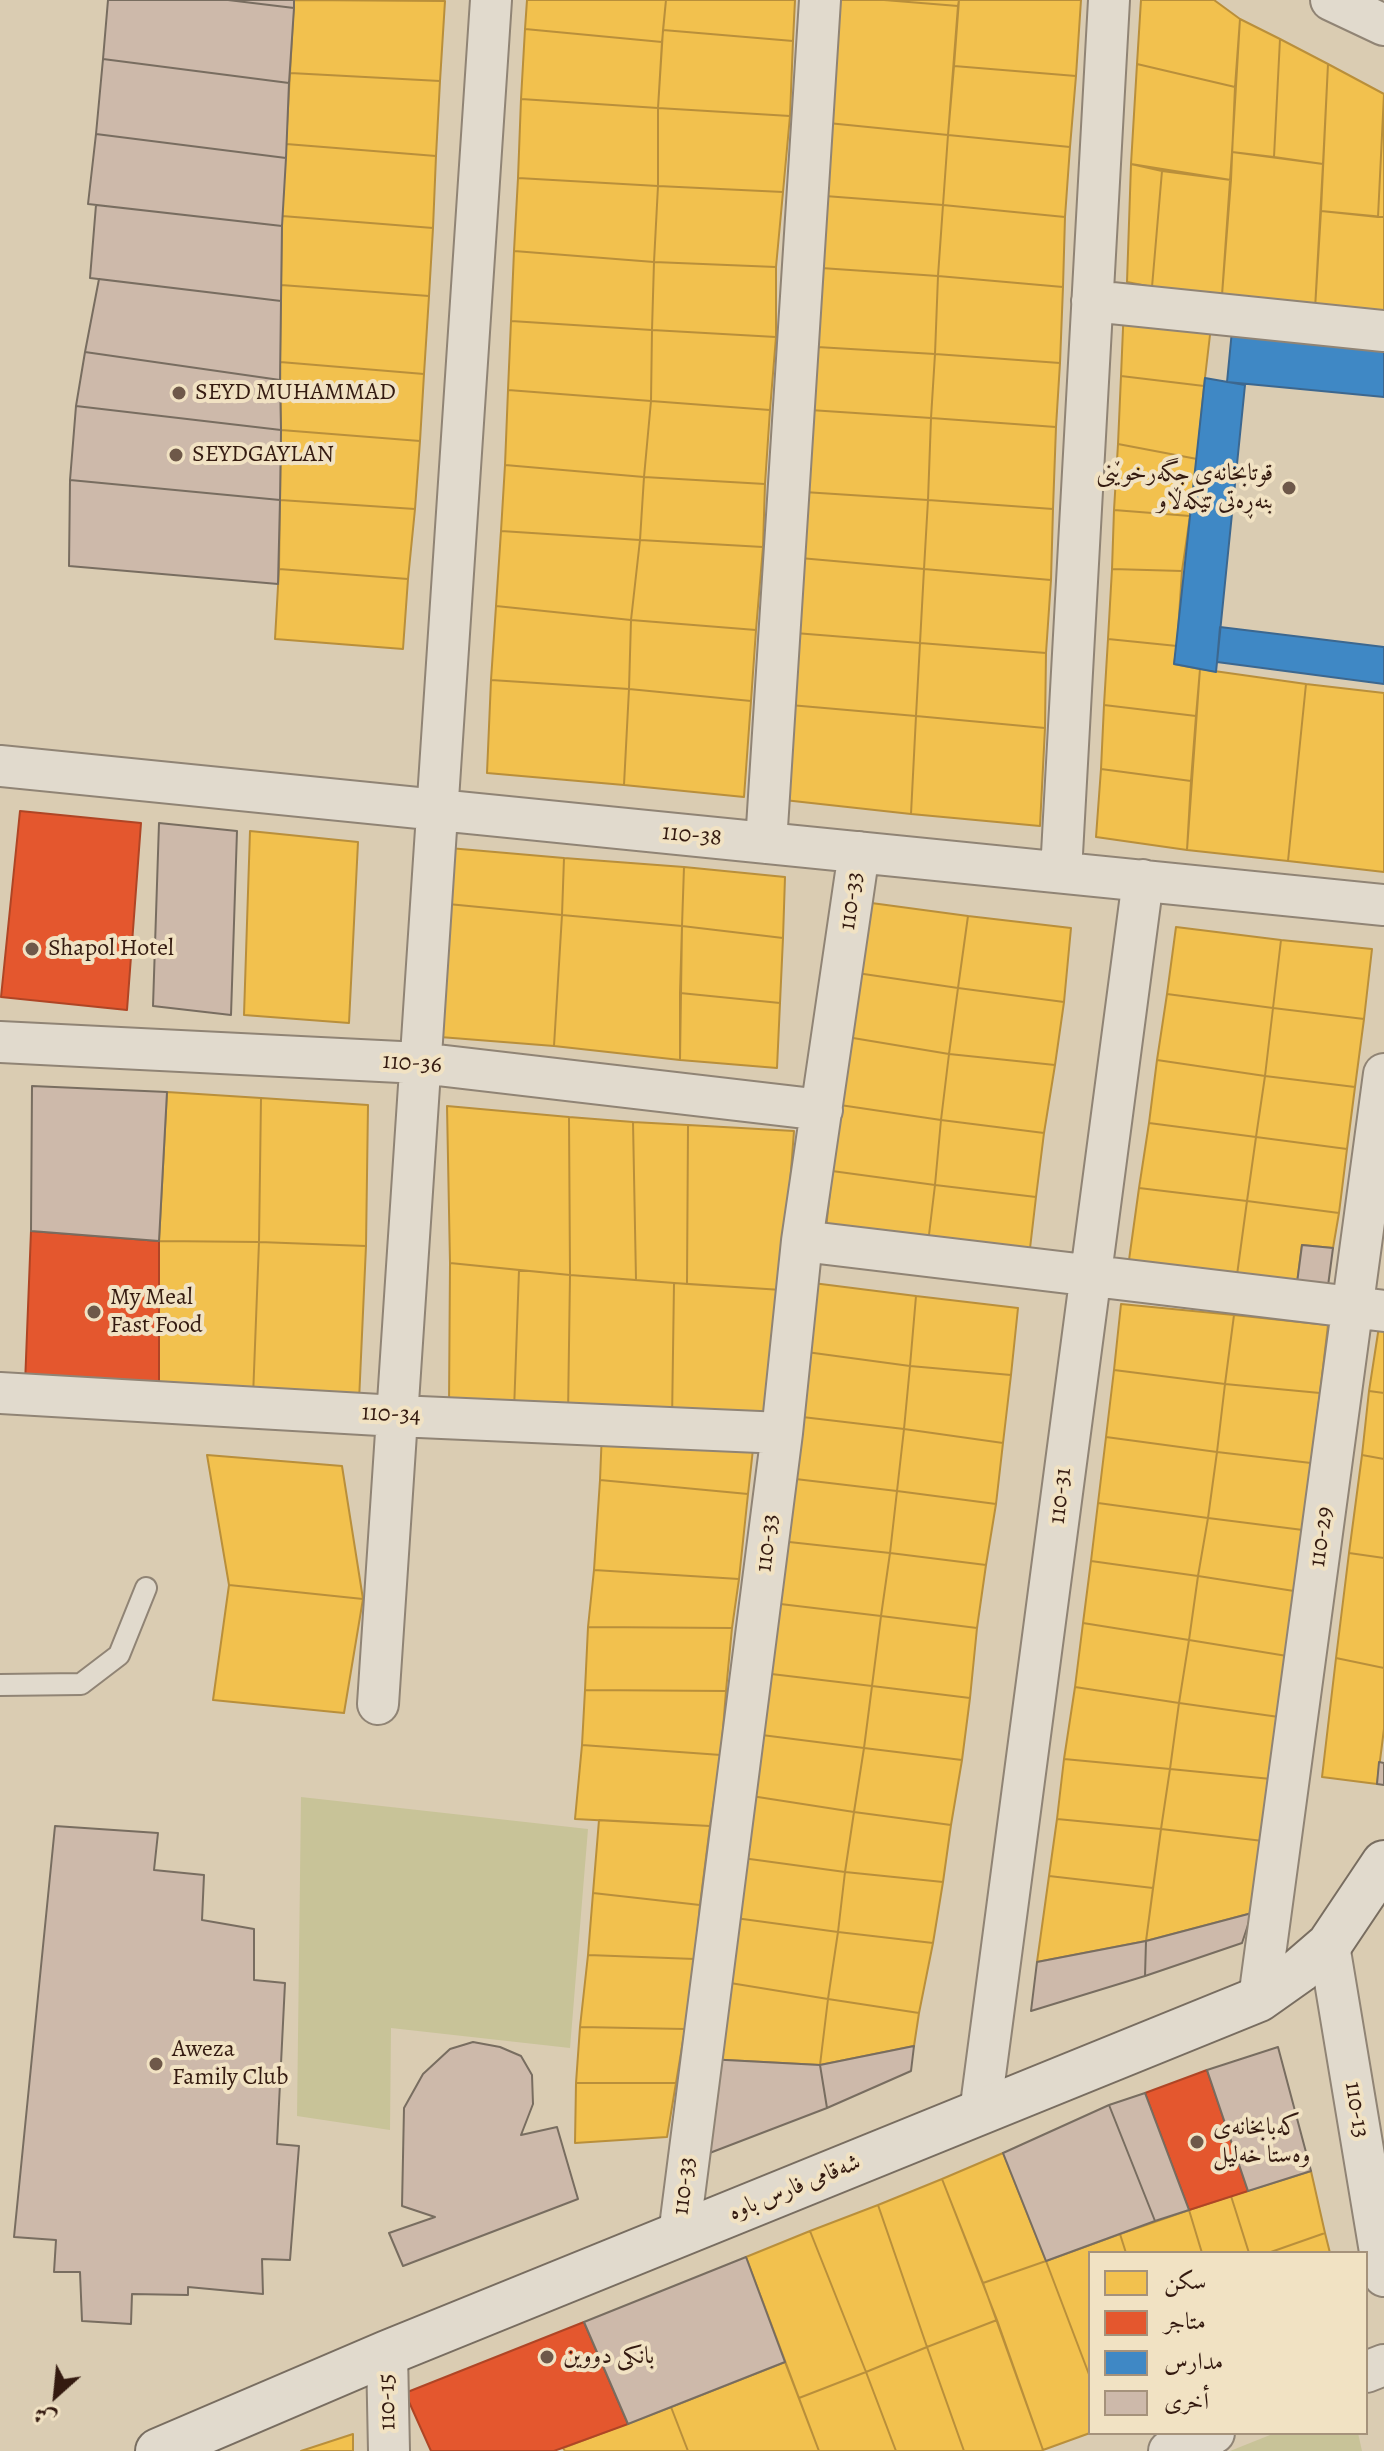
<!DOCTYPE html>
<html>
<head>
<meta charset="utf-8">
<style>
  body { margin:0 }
  #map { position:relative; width:1384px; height:2451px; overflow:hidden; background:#daccb2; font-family:Alegreya,Amiri,serif }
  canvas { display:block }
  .legend { position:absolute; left:1088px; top:2251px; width:280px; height:184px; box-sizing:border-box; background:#f1e2c3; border:2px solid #a5927b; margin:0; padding:10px 14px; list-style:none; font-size:24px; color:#341a10 }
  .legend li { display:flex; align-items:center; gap:16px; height:40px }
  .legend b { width:40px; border:2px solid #a5927b }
  .north { position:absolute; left:16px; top:2355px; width:80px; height:80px; -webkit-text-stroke:6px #f1e2c3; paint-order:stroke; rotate:207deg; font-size:22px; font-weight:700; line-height:32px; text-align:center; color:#341a10 }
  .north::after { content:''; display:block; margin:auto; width:28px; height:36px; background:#341a10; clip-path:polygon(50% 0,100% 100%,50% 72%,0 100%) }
</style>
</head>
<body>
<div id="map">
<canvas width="1384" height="2451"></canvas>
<ul class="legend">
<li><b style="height:22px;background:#f2c14e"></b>سكن</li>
<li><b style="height:22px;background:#e4572e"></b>متاجر</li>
<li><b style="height:22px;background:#3f88c5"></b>مدارس</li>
<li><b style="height:22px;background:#cdb9aa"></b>أخرى</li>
</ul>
<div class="north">ش</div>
</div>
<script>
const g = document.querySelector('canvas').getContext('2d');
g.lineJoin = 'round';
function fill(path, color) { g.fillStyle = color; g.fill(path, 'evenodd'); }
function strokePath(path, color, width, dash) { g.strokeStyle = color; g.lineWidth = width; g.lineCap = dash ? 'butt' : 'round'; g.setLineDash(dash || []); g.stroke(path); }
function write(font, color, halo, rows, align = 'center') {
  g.font = font + ' Alegreya,Amiri,serif'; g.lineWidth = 8; g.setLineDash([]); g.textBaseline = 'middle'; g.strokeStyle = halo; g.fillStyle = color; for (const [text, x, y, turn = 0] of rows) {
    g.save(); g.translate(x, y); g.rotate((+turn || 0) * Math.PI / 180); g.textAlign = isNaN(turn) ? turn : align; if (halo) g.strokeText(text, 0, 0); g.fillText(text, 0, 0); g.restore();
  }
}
const green = new Path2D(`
  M301 1797 588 1829 570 2048 391 2028 390 2130 297 2116Z
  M1275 2433H1358L1362 2451H1230Z`);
const homes = new Path2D(`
  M294 0 445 1 440 81 290 73Z
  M527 0H666L662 42 525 29Z
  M666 0H795L793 41 663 30Z
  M836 0H884L958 6 948 135 828 123Z
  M884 0H959L958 6Z
  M959 0H1081L1076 76 954 66Z
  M1141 0H1214L1240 19 1235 87 1137 64Z
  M1240 19 1280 39 1274 157 1232 152Z
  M525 29 662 42 658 108 521 99Z
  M663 30 793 41 790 116 658 108Z
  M1280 39 1328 64 1323 164 1274 157Z
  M1137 64 1235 87 1231 180 1131 164Z
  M1328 64 1384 94 1378 217 1321 211Z
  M954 66 1076 76 1070 147 948 135Z
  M290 73 440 81 436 156 286 144Z
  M1384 94V217H1378Z
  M521 99 658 108V186L518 178Z
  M658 108 790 116 783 192 658 186Z
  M828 123 948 135 943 205 825 196Z
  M948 135 1070 147 1065 217 943 205Z
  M286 144 436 156 433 228 282 216Z
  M1232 152 1323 164 1315 309 1222 295Z
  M1131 164 1162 171 1152 287 1127 282Z
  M1162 171 1231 180 1222 295 1152 287Z
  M518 178 658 186 654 262 514 251Z
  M658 186 783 192 776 267 654 262Z
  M825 196 943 205 938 276 821 268Z
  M943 205 1065 217 1063 287 938 276Z
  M1321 211 1384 217V316L1315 309Z
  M282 216 433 228 429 296 281 285Z
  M514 251 654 262 652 330 511 321Z
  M654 262 776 267V337L652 330Z
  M821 268 938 276 935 354 817 347Z
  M938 276 1063 287 1060 363 935 354Z
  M281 285 429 296 424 374 280 362Z
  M1124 305 1212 318 1204 386 1121 376Z
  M511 321 652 330 651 401 508 390Z
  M652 330 776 337 770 410 651 401Z
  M817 347 935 354 931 418 810 410Z
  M935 354 1060 363 1056 427 931 418Z
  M280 362 424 374 420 441 281 430Z
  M1121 376 1204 386 1197 459 1118 444Z
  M508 390 651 401 644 477 505 465Z
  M651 401 770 410 765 484 644 477Z
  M810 410 931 418 928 500 804 492Z
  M931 418 1056 427 1053 509 928 500Z
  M281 430 420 441 415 509 280 500Z
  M1118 444 1197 459 1190 516 1114 510Z
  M505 465 644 477 640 540 501 531Z
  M644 477 765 484 763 547 640 540Z
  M804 492 928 500 924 569 800 558Z
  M280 500 415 509 408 579 279 569Z
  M928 500 1053 509 1051 580 924 569Z
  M1114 510 1190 516 1182 571 1112 569Z
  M501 531 640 540 631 620 496 606Z
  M640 540 763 547 756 630 631 620Z
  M800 558 924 569 920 643 795 633Z
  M279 569 408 579 403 649 275 639Z
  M924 569 1051 580 1046 653 920 643Z
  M1112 569 1182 571 1177 646 1108 639Z
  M496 606 631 620 629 689 491 680Z
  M631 620 756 630 751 701 629 689Z
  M795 633 920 643 916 716 790 705Z
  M1108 639 1177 646 1174 664 1200 669 1196 716 1104 705Z
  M920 643 1046 653 1045 728 916 716Z
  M1200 669 1306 684 1288 861 1187 850Z
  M491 680 629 689 624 785 487 773Z
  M1306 684 1384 693V872L1288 861Z
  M629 689 751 701 744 797 624 785Z
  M790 705 916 716 911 814 784 800Z
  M1104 705 1196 716 1191 781 1101 769Z
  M916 716 1045 728 1040 826 911 814Z
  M1101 769 1191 781 1187 850 1096 837Z
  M250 831 358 842 349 1023 244 1015Z
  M449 848 564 858 562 915 448 904Z
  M564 858 684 867 682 926 562 915Z
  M684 867 785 877 783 938 682 926Z
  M864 902 968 916 958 988 857 973Z
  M448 904 562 915 554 1046 440 1037Z
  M562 915 682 926 680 1060 554 1046Z
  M968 916 1071 928 1064 1002 958 988Z
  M682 926 783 938 780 1003 680 993Z
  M1176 927 1281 940 1273 1008 1167 994Z
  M1281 940 1372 949 1364 1019 1273 1008Z
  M857 973 958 988 949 1054 847 1037Z
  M958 988 1064 1002 1055 1065 949 1054Z
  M680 993 780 1003 777 1068 680 1060Z
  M1167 994 1273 1008 1265 1076 1157 1060Z
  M1273 1008 1364 1019 1355 1087 1265 1076Z
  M847 1037 949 1054 941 1120 840 1105Z
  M949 1054 1055 1065 1044 1133 941 1120Z
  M1157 1060 1265 1076 1256 1137 1149 1123Z
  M1265 1076 1355 1087 1347 1149 1256 1137Z
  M167 1092 261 1098 259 1242 159 1241Z
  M261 1098 368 1105 366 1246 259 1242Z
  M840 1105 941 1120 935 1185 832 1171Z
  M447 1106 569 1117 570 1275 450 1263Z
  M569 1117 633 1122 636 1280 570 1275Z
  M941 1120 1044 1133 1036 1197 935 1185Z
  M633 1122 688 1125 687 1284 636 1280Z
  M1149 1123 1256 1137 1247 1201 1139 1188Z
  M688 1125 794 1131 782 1290 687 1284Z
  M1256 1137 1347 1149 1339 1213 1247 1201Z
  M832 1171 935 1185 928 1243 826 1229Z
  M935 1185 1036 1197 1029 1257 928 1243Z
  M1139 1188 1247 1201 1237 1275 1129 1260Z
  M1247 1201 1339 1213 1333 1248 1302 1245 1297 1283 1237 1275Z
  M159 1241 259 1242 253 1397 159 1390Z
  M259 1242 366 1246 359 1401 253 1397Z
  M450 1263 519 1270 514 1411 449 1407Z
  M519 1270 570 1275 568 1415 514 1411Z
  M570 1275 674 1283 672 1422 568 1415Z
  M805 1282 916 1296 910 1366 799 1351Z
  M674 1283 782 1290 776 1426 672 1422Z
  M916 1296 1018 1308 1011 1375 910 1366Z
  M1121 1304 1234 1315 1225 1384 1114 1370Z
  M1234 1315 1328 1325 1320 1393 1225 1384Z
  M1380 1320 1384 1321V1393L1369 1391Z
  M799 1351 910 1366 904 1429 794 1416Z
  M910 1366 1011 1375 1003 1443 904 1429Z
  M1114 1370 1225 1384 1217 1452 1106 1437Z
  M1225 1384 1320 1393 1311 1463 1217 1452Z
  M1369 1391 1384 1393V1459L1362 1455Z
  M794 1416 904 1429 897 1491 787 1478Z
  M904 1429 1003 1443 996 1504 897 1491Z
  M602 1431 754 1440 748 1494 600 1480Z
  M1106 1437 1217 1452 1208 1518 1098 1503Z
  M1217 1452 1311 1463 1303 1530 1208 1518Z
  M207 1455 342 1466 363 1599 229 1585Z
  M1362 1455 1384 1459V1558L1349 1553Z
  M787 1478 897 1491 890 1553 780 1541Z
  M600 1480 748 1494 739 1579 594 1570Z
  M897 1491 996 1504 986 1565 890 1553Z
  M1098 1503 1208 1518 1198 1576 1091 1561Z
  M1208 1518 1303 1530 1294 1591 1198 1576Z
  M780 1541 890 1553 881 1616 772 1603Z
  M890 1553 986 1565 977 1628 881 1616Z
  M1349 1553 1384 1558V1668L1336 1658Z
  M1091 1561 1198 1576 1189 1640 1083 1623Z
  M594 1570 739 1579 732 1628 588 1627Z
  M1198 1576 1294 1591 1287 1656 1189 1640Z
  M229 1585 363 1599 344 1713 213 1700Z
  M772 1603 881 1616 872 1686 763 1673Z
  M881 1616 977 1628 970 1698 872 1686Z
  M1083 1623 1189 1640 1179 1703 1075 1687Z
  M588 1627 732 1628 726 1691 585 1690Z
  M1189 1640 1287 1656 1279 1717 1179 1703Z
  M1336 1658 1384 1668V1729L1377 1784 1322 1777Z
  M763 1673 872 1686 864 1748 754 1734Z
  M872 1686 970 1698 962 1760 864 1748Z
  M1075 1687 1179 1703 1170 1769 1064 1759Z
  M585 1690 726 1691 721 1755 582 1745Z
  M1179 1703 1279 1717 1271 1779 1170 1769Z
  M754 1734 864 1748 854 1812 745 1795Z
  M582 1745 721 1755 710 1826 575 1819Z
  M864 1748 962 1760 951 1825 854 1812Z
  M1064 1759 1170 1769 1161 1829 1057 1819Z
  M1170 1769 1271 1779 1263 1841 1161 1829Z
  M745 1795 854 1812 845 1872 735 1857Z
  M854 1812 951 1825 943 1882 845 1872Z
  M1057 1819 1161 1829 1153 1888 1049 1876Z
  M599 1820 710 1826 700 1905 593 1893Z
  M1161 1829 1263 1841 1252 1913 1146 1941Z
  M735 1857 845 1872 838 1932 728 1917Z
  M845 1872 943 1882 933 1943 838 1932Z
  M1049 1876 1153 1888 1146 1941 1037 1962Z
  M593 1893 700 1905 695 1959 588 1955Z
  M728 1917 838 1932 828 1999 718 1981Z
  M838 1932 933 1943 919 2013 828 1999Z
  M588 1955 695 1959 685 2029 580 2027Z
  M718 1981 828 1999 820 2065 707 2059Z
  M828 1999 919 2013 914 2046 820 2065Z
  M580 2027 685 2029 676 2083H576Z
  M576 2083H676L667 2137 575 2143Z
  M1003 2153 1046 2261 983 2283 942 2179Z
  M1311 2171 1325 2233 1268 2253H1249L1231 2196Z
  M942 2179 997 2320 927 2347 878 2205Z
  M1231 2196 1249 2253H1202L1189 2210Z
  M878 2205 927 2347 866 2372 810 2231Z
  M1189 2210 1202 2253H1126L1120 2234Z
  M810 2231 866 2372 799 2398 746 2257Z
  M1325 2233 1330 2253H1268Z
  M1120 2234 1126 2253H1090V2377L1046 2261Z
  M1046 2261 1090 2377V2433L1043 2450 983 2283Z
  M997 2320 1043 2450 1041 2451H964L927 2347Z
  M927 2347 964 2451H896L866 2372Z
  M785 2362 819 2451H688L671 2407Z
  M866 2372 896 2451H819L799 2398Z
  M671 2407 688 2451H565L563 2448Z
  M353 2434V2451H301Z`);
const shops = new Path2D(`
  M20 811 141 823 127 1010 1 997Z
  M31 1231 159 1241V1390L25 1384Z
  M1207 2070 1248 2191 1189 2210 1145 2093Z
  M584 2322 628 2424 554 2451H431L405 2393Z`);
const schools = new Path2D(`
  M1233 320 1384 337V397L1227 382Z
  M1205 378 1245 385 1216 672 1174 664Z
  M1220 627 1384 647V684L1217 662Z`);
const building = new Path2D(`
  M108 0H228L294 8 289 83 103 59Z
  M228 0H294V8Z
  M103 59 289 83 286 158 96 134Z
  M96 134 286 158 282 226 88 204Z
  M96 205 282 226 281 301 90 278Z
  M99 279 281 301 280 380 85 352Z
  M85 352 280 380 281 430 76 406Z
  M76 406 281 430 280 500 70 480Z
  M70 480 280 500 278 584 69 566Z
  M159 823 237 831 231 1015 153 1006Z
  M32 1086 167 1092 159 1241 31 1231Z
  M1302 1245 1333 1248 1328 1286 1297 1283Z
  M1379 1762 1384 1763V1785L1377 1784Z
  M55 1826 158 1833 154 1870 204 1875 202 1920 254 1929V1980L285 1983 277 2144 299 2146 290 2260 262 2259 263 2294 188 2287V2295L132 2294 131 2324 82 2321 80 2272H54L56 2240 14 2237Z
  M1252 1913 1242 1943 1145 1976 1146 1941Z
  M1146 1941 1145 1976 1031 2011 1037 1962Z
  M473 2042 500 2047 521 2056 532 2075 533 2104 521 2135 557 2127 578 2199 403 2266 389 2233 435 2217 402 2206 404 2108 423 2074 450 2049Z
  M914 2046 911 2071 827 2108 820 2065Z
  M1278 2047 1311 2171 1248 2191 1207 2070Z
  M707 2059 820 2065 827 2108 694 2159Z
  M1145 2093 1189 2210 1155 2221 1109 2105Z
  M1109 2105 1155 2221 1046 2261 1003 2153Z
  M746 2257 785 2362 628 2424 584 2322Z`);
const lane = new Path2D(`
  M0 1685 81 1684 119 1655 146 1588`);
const street = new Path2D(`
  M1331 0 1384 25
  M1092 301 1384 331
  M0 766 1384 905
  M766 843 820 0
  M1061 872 1109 0
  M0 1042 420 1063 822 1110
  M802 1241 1384 1311
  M0 1393 397 1416 782 1433
  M378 1704 491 0
  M1329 1945 1384 2276
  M1259 1999 1384 1074
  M980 2113 1143 880
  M679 2235 782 1433 802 1241 859 852
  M387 2353 389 2451
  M1366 2372 1384 2365
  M1169 2451 1214 2433`);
const secondary = new Path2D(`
  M158 2451 387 2353 1259 1999 1300 1970 1329 1945 1384 1863`);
const markers = [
  [179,393,8,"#6e5849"],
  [176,455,8,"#6e5849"],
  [1289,488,8,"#6e5849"],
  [32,949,8,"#6e5849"],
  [94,1312,8,"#6e5849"],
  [156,2064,8,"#6e5849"],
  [1197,2142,8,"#6e5849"],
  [547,2357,8,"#6e5849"]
];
const poiNames = [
  ["SEYD MUHAMMAD",195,393],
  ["SEYDGAYLAN",192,455],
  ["قوتابخانەی جگەرخوێنی",1273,474,"right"],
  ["بنەڕەتی تێکەڵاو",1273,502,"right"],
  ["Shapol Hotel",48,949],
  ["My Meal",110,1298],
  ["Fast Food",110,1326],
  ["Aweza",172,2050],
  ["Family Club",172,2078],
  ["کەبابخانەی",1213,2128],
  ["وەستا خەلیل",1213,2156],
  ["بانکی دووین",563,2357]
];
const streetNames = [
  ["110-38",692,836,6],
  ["110-33",852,901,-82],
  ["110-36",412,1064,4],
  ["110-34",391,1415,3],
  ["110-31",1061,1496,-83],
  ["110-29",1322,1537,-82],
  ["110-33",768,1543,-83],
  ["110-13",1356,2110,81],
  ["110-33",685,2186,-83],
  ["شەقامی فارس باوە",795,2188,-22],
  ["110-15",388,2402,-91]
];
fill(green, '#c8c398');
fill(homes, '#f2c14e');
strokePath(homes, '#b98f3b', 2);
fill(shops, '#e4572e');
strokePath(shops, '#af4525', 2);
fill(schools, '#3f88c5');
strokePath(schools, '#3c678f', 2);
fill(building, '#cdb9aa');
strokePath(building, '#786d60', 2);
strokePath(lane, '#908475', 24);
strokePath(street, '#908475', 44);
strokePath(secondary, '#786d60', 48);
strokePath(lane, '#e1dacd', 20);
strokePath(street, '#e1dacd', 40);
strokePath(secondary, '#e1dacd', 44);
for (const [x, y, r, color] of markers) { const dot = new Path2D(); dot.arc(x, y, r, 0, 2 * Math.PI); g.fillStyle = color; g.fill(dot); strokePath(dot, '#f1e2c3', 3); }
write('24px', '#341a10', '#f1e2c3', poiNames, 'left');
write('24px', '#341a10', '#f1e2c3', streetNames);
</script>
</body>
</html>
